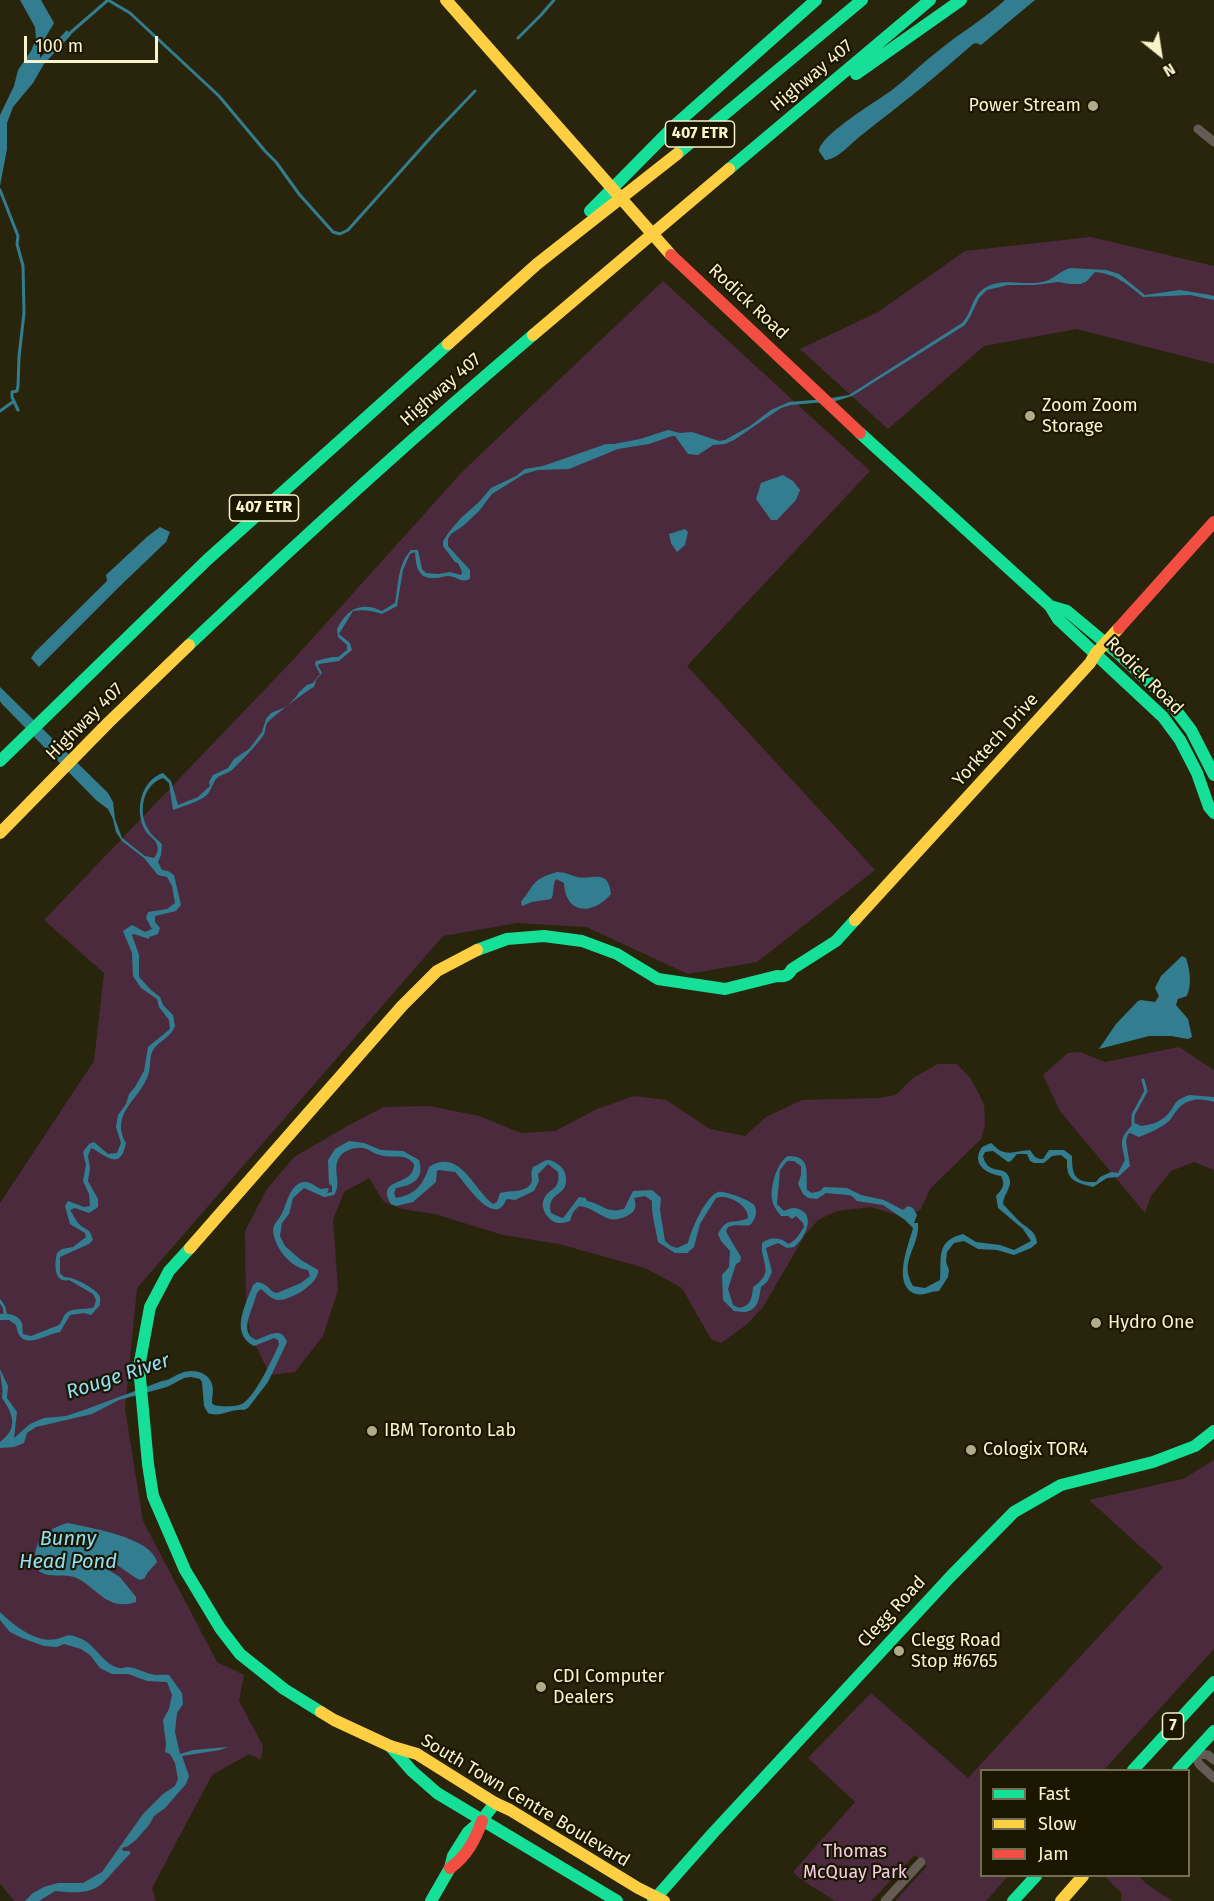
<!DOCTYPE html>
<html>
<head>
<meta charset="utf-8">
<style>
  body { margin:0 }
  #map { position:relative; width:1214px; height:1901px; overflow:hidden; background:#29250c; font-family:"Fira Sans",sans-serif }
  canvas { display:block }
  .legend { position:absolute; left:980px; top:1769px; width:210px; height:108px; box-sizing:border-box; background:#1a1600; border:2px solid #736e51; margin:0; padding:8px 10px; list-style:none; font-size:18px; color:#f8f3ca }
  .legend li { display:flex; align-items:center; gap:12px; height:30px }
  .legend b { width:30px; border:2px solid #736e51 }
  .north { position:absolute; left:1130px; top:24px; width:60px; height:60px; -webkit-text-stroke:4px #1a1600; paint-order:stroke; rotate:150deg; font-size:16px; font-weight:700; line-height:24px; text-align:center; color:#f8f3ca }
  .north::after { content:''; display:block; margin:auto; width:21px; height:27px; background:#f8f3ca; clip-path:polygon(50% 0,100% 100%,50% 72%,0 100%) }
  .scale { position:absolute; left:24px; top:36px; width:134px; height:27px; box-sizing:border-box; border:3px solid #f8f3ca; border-top:0; padding-left:8px; font-size:18px; line-height:21px; white-space:nowrap; color:#f8f3ca; -webkit-text-stroke:4px #1a1600; paint-order:stroke }
</style>
</head>
<body>
<div id="map">
<canvas width="1214" height="1901"></canvas>
<ul class="legend">
<li><b style="height:8px;background:#16e098"></b>Fast</li>
<li><b style="height:8px;background:#ffcf43"></b>Slow</li>
<li><b style="height:8px;background:#f24e42"></b>Jam</li>
</ul>
<div class="north">N</div>
<div class="scale">100 m</div>
</div>
<script>
const g = document.querySelector('canvas').getContext('2d');
g.lineJoin = 'round';
function fill(path, color) { g.fillStyle = color; g.fill(path, 'evenodd'); }
function strokePath(path, color, width, dash) { g.strokeStyle = color; g.lineWidth = width; g.lineCap = dash ? 'butt' : 'round'; g.setLineDash(dash || []); g.stroke(path); }
function write(font, color, halo, rows, align = 'center') {
  g.font = font + ' "Fira Sans",sans-serif'; g.lineWidth = 4.5; g.setLineDash([]); g.textBaseline = 'middle'; g.strokeStyle = halo; g.fillStyle = color; for (const [text, x, y, turn = 0] of rows) {
    g.save(); g.translate(x, y); g.rotate((+turn || 0) * Math.PI / 180); g.textAlign = isNaN(turn) ? turn : align; if (halo) g.strokeText(text, 0, 0); g.fillText(text, 0, 0); g.restore();
  }
}
const green = new Path2D(`
  M1091 237 1214 266V364L1077 329 984 346 888 429 800 349 878 312 965 251Z
  M663 281 870 471 687 666 875 870 757 962 688 974 586 927 517 923 443 936 137 1288 125 1409 143 1521 217 1662 244 1675 239 1701 263 1746 261 1760 249 1754 212 1775 152 1888 156 1901H14L0 1883V1203L94 1061 104 973 44 920 293 660 462 472Z
  M1179 1047 1214 1070V1170L1194 1162 1171 1171 1151 1196 1145 1213 1060 1111 1043 1075 1068 1053 1080 1052 1105 1062Z
  M938 1064H957L971 1079 984 1104 985 1125 981 1139 930 1189 921 1209 906 1218 871 1207 837 1211 818 1220 805 1235 763 1307 746 1325 721 1343 711 1339 682 1288 645 1268 559 1244 503 1235 435 1214 402 1209 384 1202 369 1178 344 1192 333 1220 338 1290 323 1336 295 1372 270 1375 250 1334 246 1304 245 1231 267 1189 294 1157 351 1124 384 1107 429 1106 479 1116 521 1133 555 1131 597 1109 634 1096 666 1100 710 1129 745 1136 766 1117 802 1100 878 1098 896 1095 913 1078Z
  M1214 1460V1649L1104 1770H982V1876H1008L986 1901H895L927 1866 915 1855 871 1901H835L802 1880 793 1872 855 1802 808 1758 871 1693 968 1778 1163 1567 1089 1500 1183 1479Z
  M1105 1876H1138L1148 1885 1172 1901H1121L1122 1894Z`);
const water = new Path2D(`
  M20 0H41L54 23C48 34 39 45 40 58L67 30 71 35 44 64 33 83 13 107 7 123V149L0 186V115L14 86 18 70 31 51 36 39 35 27Z
  M1005 0H1035L981 45 976 43 973 44C937 76 900 105 863 134 852 142 839 159 825 160L819 151C821 134 876 102 892 90 908 78 922 63 938 51 960 33 984 19 1005 0Z
  M1071 268 1106 270 1119 274 1145 295 1180 290 1210 295 1214 296V300L1190 295 1143 297C1127 284 1116 274 1095 272L1087 281 1081 284H1070L1058 282 1035 285H1008L987 290 979 298 970 317 965 325 852 396 836 401 791 405 781 408 734 440 725 444 713 445 698 455 688 454 675 436H672L649 444 618 449 569 469 538 470 524 474 492 494 479 511 463 526 451 534 448 539V546L470 570V578L468 580C460 582 457 577 449 576 445 576 439 578 435 578 417 579 416 566 415 552L410 554 403 570 397 606 382 614C374 611 362 609 353 611L339 634 350 643 352 650 339 661 319 664 318 666 322 673 316 680 314 687C308 689 270 719 267 723 265 727 266 732 263 736 254 748 242 760 232 770 227 774 221 774 216 779 211 786 211 793 203 798 194 803 183 806 173 810L169 783 163 778C142 785 138 813 148 829 151 835 157 839 162 844L161 855 158 862 162 870 168 871 174 875 181 905 176 911 155 916V922L160 928 158 934 149 937V939L134 934 132 935 139 955V977L151 990 160 997 163 1005 173 1015 175 1026C171 1037 160 1040 153 1050 149 1057 151 1065 149 1072 142 1099 109 1112 126 1143 120 1173 105 1154 91 1148L88 1156 90 1168 88 1181 98 1199V1207L89 1213 75 1208 70 1210C73 1214 76 1221 79 1224 87 1231 90 1228 93 1240L89 1244 60 1257V1273L64 1277C72 1276 95 1288 99 1295 101 1298 100 1301 100 1305L91 1315 84 1313 70 1315 60 1332C43 1335 20 1353 16 1325L9 1320H0V1314C8 1313 18 1314 22 1323 23 1327 22 1330 23 1334L31 1336 59 1325C61 1323 62 1319 64 1316 70 1306 85 1311 94 1307L96 1300 93 1294 69 1280C54 1284 54 1264 57 1253L62 1249 73 1247 86 1237 85 1233 70 1224 65 1206 68 1201 84 1207 90 1206 89 1194 83 1181 86 1165 83 1152 89 1144 94 1142 108 1154 117 1153 121 1143 116 1127 118 1115 126 1104 129 1094 135 1087 144 1071 148 1047 170 1029 169 1020 159 1007 157 999 141 988 133 976 132 953 123 931 132 925 145 932 152 929 146 918 148 912 167 909 175 903 172 886 167 877 158 875 144 858 122 841 116 832 113 819 108 809 96 800 2 704 0 701V687L108 793 113 802 115 819 122 838 145 856 154 858C157 854 159 850 157 845 155 838 148 836 145 830 134 811 141 780 163 773L171 781 178 805 198 797 210 786 209 782 213 775 228 768 234 759 249 749 262 732 266 719 271 713 286 707 296 697 299 692 307 685 313 683 320 674 315 664 316 661 332 657H338L347 650V645L338 637 337 629C347 609 361 601 382 611L395 603C399 583 397 566 411 550H418L422 569 426 573 438 574 450 572 461 575 462 572 458 563 455 562 443 546V541L449 532 461 518 480 501 491 488 516 476 525 469 543 466 606 444H614L640 439 668 430 680 433 692 432 719 441 725 440 750 426 771 410 789 402 825 399 849 395 962 323C971 313 971 303 978 294 996 273 1024 288 1046 281 1055 278 1061 270 1071 268Z
  M783 475 793 481 800 490 796 500 777 520H771L756 499 761 483Z
  M160 527 170 532 166 542 120 586 39 667 31 658 35 652 107 581 106 575 148 536Z
  M685 529 688 532 685 545 677 552 671 543 669 534Z
  M557 872C565 872 570 875 577 877 593 880 608 868 611 894 601 907 577 918 567 897 565 893 564 887 564 883L556 879C552 885 555 893 551 899L532 902 522 906 521 902C536 883 531 880 557 872Z
  M1182 956 1186 958C1190 971 1192 983 1187 996L1178 999 1176 1005 1188 1019 1192 1037 1188 1039 1171 1036H1149L1099 1049 1116 1024 1138 1001 1141 1000 1155 1002 1159 996 1155 988 1161 976Z
  M1189 1095 1214 1097V1102C1202 1098 1187 1098 1178 1109 1174 1113 1173 1117 1169 1121 1161 1128 1149 1133 1139 1137L1130 1133 1128 1134 1126 1141 1130 1166 1118 1177 1107 1178 1093 1187C1075 1182 1066 1181 1067 1160L1061 1155 1052 1156 1044 1163H1034L1030 1161 1027 1154H1017L1011 1161 1008 1162 993 1151 985 1152 983 1156C988 1178 1007 1162 1010 1181 1011 1188 1003 1196 1003 1204 1008 1209 1013 1215 1018 1220 1026 1228 1036 1230 1037 1243L1031 1248 1014 1255 997 1250 978 1249 964 1241 954 1243 947 1252 946 1262 949 1270 948 1277 939 1291C931 1291 924 1296 916 1294 891 1286 909 1244 913 1228L905 1220 883 1205 857 1201 852 1196 848 1195 826 1193 817 1199 808 1198 803 1194 798 1184 801 1175V1166L794 1161H787L780 1170 777 1204 784 1211C787 1210 790 1208 794 1208 818 1211 806 1238 794 1247L787 1248 778 1243 766 1248 772 1272 767 1282 761 1287C759 1297 759 1311 744 1312 741 1312 737 1311 734 1311L723 1300 722 1275 729 1267 730 1251 721 1241 718 1234C727 1216 733 1225 748 1218 748 1204 727 1194 716 1198L700 1224 694 1247 687 1253H675L658 1242C656 1230 651 1212 652 1201L645 1196 634 1198C635 1199 636 1207 635 1208 633 1216 617 1221 610 1219 599 1216 592 1207 579 1206L573 1212 570 1221C567 1222 563 1223 561 1223 550 1224 539 1209 544 1199 549 1187 561 1191 558 1172L548 1164 538 1174 539 1181 534 1191 515 1200 507 1199C504 1203 503 1208 498 1209 484 1213 464 1181 455 1172L439 1170 437 1171 436 1182 413 1202 396 1206 391 1204C375 1176 414 1188 414 1164 405 1152 392 1159 380 1155 375 1154 371 1151 367 1149 359 1146 347 1149 341 1155 330 1168 343 1182 334 1195L324 1197 304 1188 293 1198 289 1214 282 1223 280 1236 285 1246 301 1260 318 1270C320 1283 290 1301 278 1300 271 1299 266 1293 261 1289 255 1293 256 1299 253 1305 249 1317 241 1333 256 1340 267 1337 281 1325 287 1342L268 1382 248 1408 244 1410C232 1408 220 1418 208 1413L204 1406 202 1382 200 1379 191 1377 184 1378 167 1387 119 1400 92 1414 36 1427 27 1433 24 1443 14 1447 0 1448V1442C19 1428 13 1414 2 1398 4 1388 0 1379 0 1369L8 1386 7 1398 17 1412 14 1438 30 1424 44 1418 66 1416 84 1410 162 1381C170 1380 172 1377 179 1374 190 1368 208 1371 212 1384 214 1390 212 1397 212 1403L214 1405C220 1407 236 1407 242 1404 255 1397 273 1358 279 1344L278 1340 274 1338 254 1346C229 1333 246 1304 253 1285L257 1282C270 1284 269 1292 277 1293L301 1283 310 1276 308 1270C291 1268 275 1249 273 1231 273 1225 278 1220 281 1215 287 1205 289 1184 304 1182 310 1181 316 1187 321 1189L327 1188 329 1189 327 1193 332 1192V1186L329 1184 328 1160 335 1149 349 1141 364 1143 381 1150 403 1151 419 1160C425 1180 412 1185 396 1188L394 1193 396 1198C415 1195 423 1185 429 1167 460 1147 474 1191 493 1204L497 1202 500 1193C509 1190 520 1193 528 1187 535 1181 530 1176 532 1170 533 1165 535 1167 539 1164 546 1160 548 1158 556 1163 560 1165 563 1168 565 1173 572 1198 545 1190 551 1213L562 1218 564 1217 579 1197 586 1198 587 1201C603 1204 606 1214 624 1209L633 1191 652 1190 661 1198 660 1210 665 1241 671 1246 677 1248 688 1243C691 1230 705 1197 718 1192 723 1190 749 1200 753 1204 759 1209 755 1221 750 1225 745 1227 736 1223 728 1227L726 1231C730 1240 736 1248 741 1257L740 1262 736 1264 728 1289 733 1305 739 1308C751 1306 752 1298 753 1287 776 1272 760 1263 762 1243 770 1237 781 1237 788 1244 796 1241 800 1233 804 1227L803 1223 796 1216 792 1219 788 1216H781C777 1211 773 1206 772 1199 770 1187 777 1162 788 1156 811 1156 806 1172 807 1190L812 1193 820 1191 824 1187 847 1188 861 1195 884 1200 903 1210 908 1206 913 1208 917 1215 914 1223H918C920 1247 898 1261 913 1286L925 1288 940 1280C942 1258 935 1241 963 1234L976 1242 1000 1245 1014 1250 1031 1241 1023 1229 998 1208 996 1196C1002 1189 1006 1185 1001 1176 988 1174 970 1165 982 1147L991 1143C994 1145 996 1148 999 1150 1009 1156 1020 1150 1030 1150L1035 1157 1040 1159H1043L1049 1150H1064L1072 1156C1072 1174 1074 1183 1096 1182L1100 1177 1111 1172 1118 1173 1125 1160C1121 1141 1119 1139 1133 1124L1135 1123 1141 1126C1151 1125 1161 1122 1168 1114 1178 1103 1171 1102 1189 1095Z
  M68 1523C90 1528 151 1537 157 1562 153 1568 147 1571 145 1578L140 1580C126 1573 106 1553 92 1557L95 1562 120 1577 136 1597V1602C106 1612 97 1586 74 1577 63 1573 46 1579 38 1570 35 1566 35 1562 35 1557 35 1538 52 1527 68 1523Z
  M0 1612C13 1625 37 1644 57 1639 68 1636 67 1633 79 1638 95 1643 102 1664 119 1668 122 1669 125 1667 128 1667 137 1668 143 1672 151 1674 156 1676 163 1674 169 1675L182 1693 183 1704 177 1713 175 1732 180 1754 193 1750 228 1747 220 1750 182 1756 189 1776 186 1784 165 1808 154 1816 149 1825 136 1840 128 1846 122 1848 123 1851H130V1854C100 1883 103 1897 55 1891L39 1901H25L33 1893 44 1887 58 1883H83L102 1872 143 1814 163 1794 175 1786 178 1779 175 1763 170 1754 165 1752 166 1744 163 1720 169 1709 172 1695 167 1682 147 1681 128 1674H112L100 1668 90 1655 81 1649 64 1644 57 1647 44 1646 22 1638 10 1632 0 1620Z`);
const stream = new Path2D(`
  M108 0 130 13 219 96 265 151 276 162 299 194 333 232 340 234 348 230 433 135 475 91
  M70 33 108 0
  M518 38 541 15 554 0
  M0 190 18 236 17 244 23 266 24 313 19 357 18 386 17 391 12 392V397L18 410
  M0 411 14 401
  M1133 1125V1115L1146 1091 1143 1080
  M0 1301 4 1307 5 1313`);
const street = new Path2D(`
  M1198 129 1214 142
  M1194 1753 1199 1764 1214 1778
  M1194 1753 1208 1755 1214 1760
  M885 1901 921 1862`);
const fast = new Path2D(`
  M856 74 961 0
  M677 154 862 0
  M729 169 930 0
  M590 211 674 126 816 0
  M860 433 1050 606 1058 619 1163 717 1180 740 1197 773 1209 807 1214 813
  M1050 606 1067 611 1121 656 1168 700 1191 730 1214 775
  M189 645C301 539 415 435 533 335
  M0 761 207 560 448 344
  M477 950 507 939 544 936 582 941 617 954 658 979 725 989 777 976C784 977 788 976 792 969L836 941 855 920
  M190 1248 169 1271 150 1307 139 1367 148 1464 153 1496 185 1570 220 1628 240 1654 284 1689 321 1712
  M390 1746 412 1771 437 1793 617 1901
  M1133 1770 1214 1682
  M1178 1770 1214 1731
  M431 1901 450 1868 453 1856 468 1832 482 1820 495 1803
  M653 1901 713 1833 951 1576 1014 1512 1061 1485 1153 1462 1195 1446 1214 1431
  M1013 1901 1036 1876`);
const slow = new Path2D(`
  M446 0 671 255
  M533 335 729 169
  M448 344 537 264 677 154
  M0 833 108 723 189 645
  M855 920 1090 663 1096 653 1119 628
  M190 1248 402 1006 437 971 477 950
  M321 1712 334 1720 390 1746 417 1754 495 1803 510 1810 638 1888 664 1901
  M1061 1901 1083 1876`);
const jam = new Path2D(`
  M671 255 860 433
  M1119 628 1214 522
  M450 1868C467 1856 475 1840 482 1821`);
const markers = [
  [1093,106,6,"#b0ab88"],
  [1030,416,6,"#b0ab88"],
  [1096,1323,6,"#b0ab88"],
  [372,1431,6,"#b0ab88"],
  [971,1450,6,"#b0ab88"],
  [899,1651,6,"#b0ab88"],
  [541,1687,6,"#b0ab88"]
];
const shields = [
  [700,134,69],
  [264,508,69],
  [1173,1726,21]
];
const shieldNames = [
  ["407 ETR",700,134],
  ["407 ETR",264,508],
  ["7",1173,1726]
];
const streetNames = [
  ["Highway 407",812,76,-40],
  ["Rodick Road",748,302,43],
  ["Highway 407",441,390,-41],
  ["Rodick Road",1144,676,45],
  ["Highway 407",85,722,-45],
  ["Yorktech Drive",996,740,-48],
  ["Clegg Road",892,1612,-47],
  ["South Town Centre Boulevard",525,1801,31]
];
const poiNames = [
  ["Power Stream",1081,106,"right"],
  ["Zoom Zoom",1042,406],
  ["Storage",1042,427],
  ["Hydro One",1108,1323],
  ["IBM Toronto Lab",384,1431],
  ["Cologix TOR4",983,1450],
  ["Clegg Road",911,1641],
  ["Stop #6765",911,1662],
  ["CDI Computer",553,1677],
  ["Dealers",553,1698]
];
const parkNames = [
  ["Thomas",855,1852],
  ["McQuay Park",855,1873]
];
const waterNames = [
  ["Rouge River",118,1377,-18],
  ["Bunny",68,1539],
  ["Head Pond",68,1562]
];
fill(green, '#4c2a3d');
fill(water, '#337d91');
strokePath(stream, '#337d91', 3);
strokePath(street, '#665b54', 9);
strokePath(fast, '#16e098', 12);
strokePath(slow, '#ffcf43', 12);
strokePath(jam, '#f24e42', 12);
for (const [x, y, r, color] of markers) { const dot = new Path2D(); dot.arc(x, y, r, 0, 2 * Math.PI); g.fillStyle = color; g.fill(dot); strokePath(dot, '#1a1600', 2); }
for (const [x, y, w] of shields) { const box = new Path2D(); box.roundRect(x - w / 2, y - 13, w, 26, 4.5); g.fillStyle = '#1a1600'; g.fill(box); strokePath(box, '#f8f3ca', 1.5); }
write('bold 16px', '#f8f3ca', null, shieldNames);
write('18px', '#f8f3ca', '#1a1600', streetNames);
write('18px', '#f8f3ca', '#1a1600', poiNames, 'left');
write('18px', '#f6cee7', '#1a1600', parkNames);
write('italic 20px', '#94e0f9', '#1a1600', waterNames);
</script>
</body>
</html>
